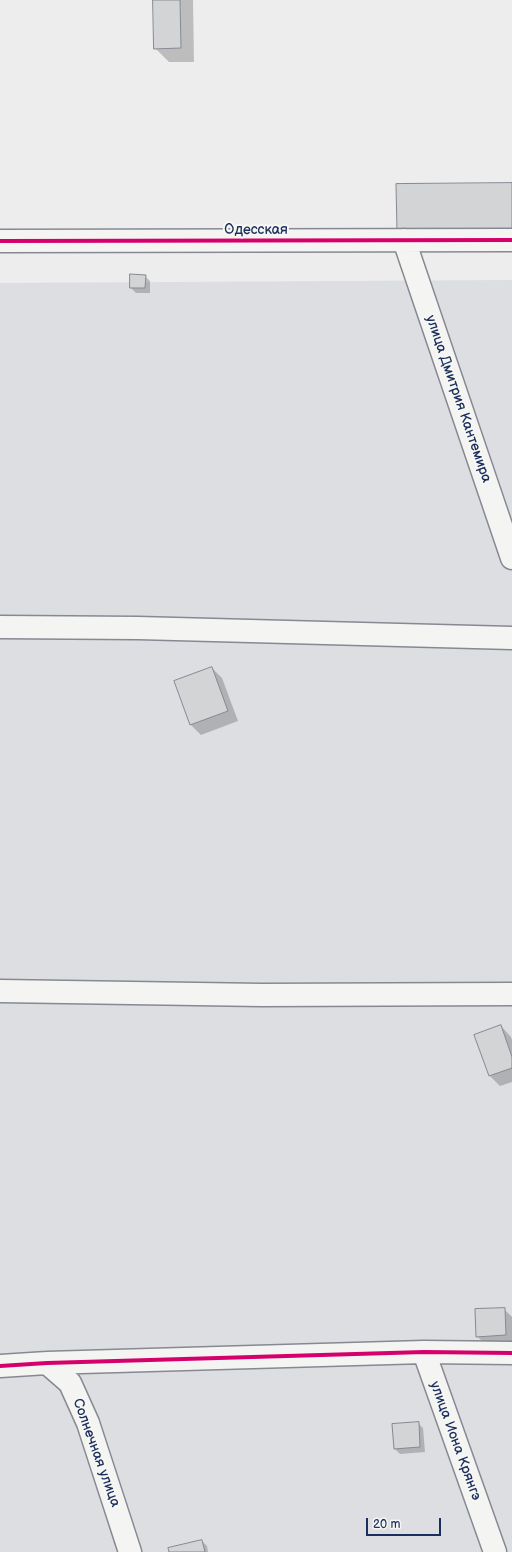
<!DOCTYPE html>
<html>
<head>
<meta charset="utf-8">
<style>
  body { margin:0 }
  #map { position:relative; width:512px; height:1552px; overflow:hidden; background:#ededed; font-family:"Balsamiq Sans",sans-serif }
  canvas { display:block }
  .scale { position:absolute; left:366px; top:1518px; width:75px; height:18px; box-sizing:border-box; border:2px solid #1b2f5e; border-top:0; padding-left:5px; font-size:12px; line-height:14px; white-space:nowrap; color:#1b2f5e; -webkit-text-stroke:3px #f6f6f2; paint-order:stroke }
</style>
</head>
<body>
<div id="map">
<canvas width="512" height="1552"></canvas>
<div class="scale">20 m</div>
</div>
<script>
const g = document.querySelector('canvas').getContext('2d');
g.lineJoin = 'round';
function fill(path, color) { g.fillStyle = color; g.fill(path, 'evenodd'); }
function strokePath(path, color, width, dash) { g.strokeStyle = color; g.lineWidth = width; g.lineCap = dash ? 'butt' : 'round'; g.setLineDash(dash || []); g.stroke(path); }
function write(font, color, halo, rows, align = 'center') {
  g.font = font + ' "Balsamiq Sans",sans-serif'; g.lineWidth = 4; g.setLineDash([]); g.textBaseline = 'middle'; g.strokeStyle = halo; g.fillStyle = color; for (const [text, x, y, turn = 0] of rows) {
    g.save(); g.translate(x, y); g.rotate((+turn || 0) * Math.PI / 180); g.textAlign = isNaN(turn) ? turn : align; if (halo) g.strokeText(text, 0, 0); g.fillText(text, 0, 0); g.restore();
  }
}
const green = new Path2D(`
  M512 280V1552H0V283Z`);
const shadow = new Path2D(`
  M154 0H193L194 62H169L155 48Z
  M145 276 150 281V293H136L131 288Z
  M212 668 222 678 238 721 201 735 191 725 175 682Z
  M501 1026 511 1037 512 1040V1082L500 1086 490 1076 475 1035Z
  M504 1309 512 1317V1345L487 1346 477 1336Z
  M418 1423 423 1428 425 1452 400 1454 395 1449Z
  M202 1541 207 1546 208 1552H170Z`);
const building = new Path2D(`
  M153 0H180L181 48 154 49Z
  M512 183V231L397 232 396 184Z
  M130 274 146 275 145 288H130Z
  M212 667 228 711 190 725 174 681Z
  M501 1025 512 1057V1068L489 1076 474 1035Z
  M505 1308 506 1335 476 1337 475 1309Z
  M419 1422 420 1447 394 1449 392 1424Z
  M202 1540 205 1552H169L168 1548Z`);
const minor = new Path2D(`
  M404 240 512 558
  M0 241 512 240
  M0 627 138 628 512 638
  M0 991 262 995 512 994
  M424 1352 495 1552
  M47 1363 70 1383 88 1423 130 1552
  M0 1366 47 1363 424 1352 512 1353`);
const cycleway = new Path2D(`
  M0 241 512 240
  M0 1366 47 1363 424 1352 512 1353`);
const streetNames = [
  ["Одесская",256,230],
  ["улица Дмитрия Кантемира",458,399,71],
  ["улица Иона Крянгэ",455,1441,70],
  ["Солнечная улица",96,1453,70]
];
fill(green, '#dcdee1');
fill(shadow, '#0003');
fill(building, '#d3d4d6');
strokePath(building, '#868992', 1);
strokePath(minor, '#868992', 25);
strokePath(minor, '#f4f4f2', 22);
strokePath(cycleway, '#d6006c', 4);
write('14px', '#1b2f5e', '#f6f6f2', streetNames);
</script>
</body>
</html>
